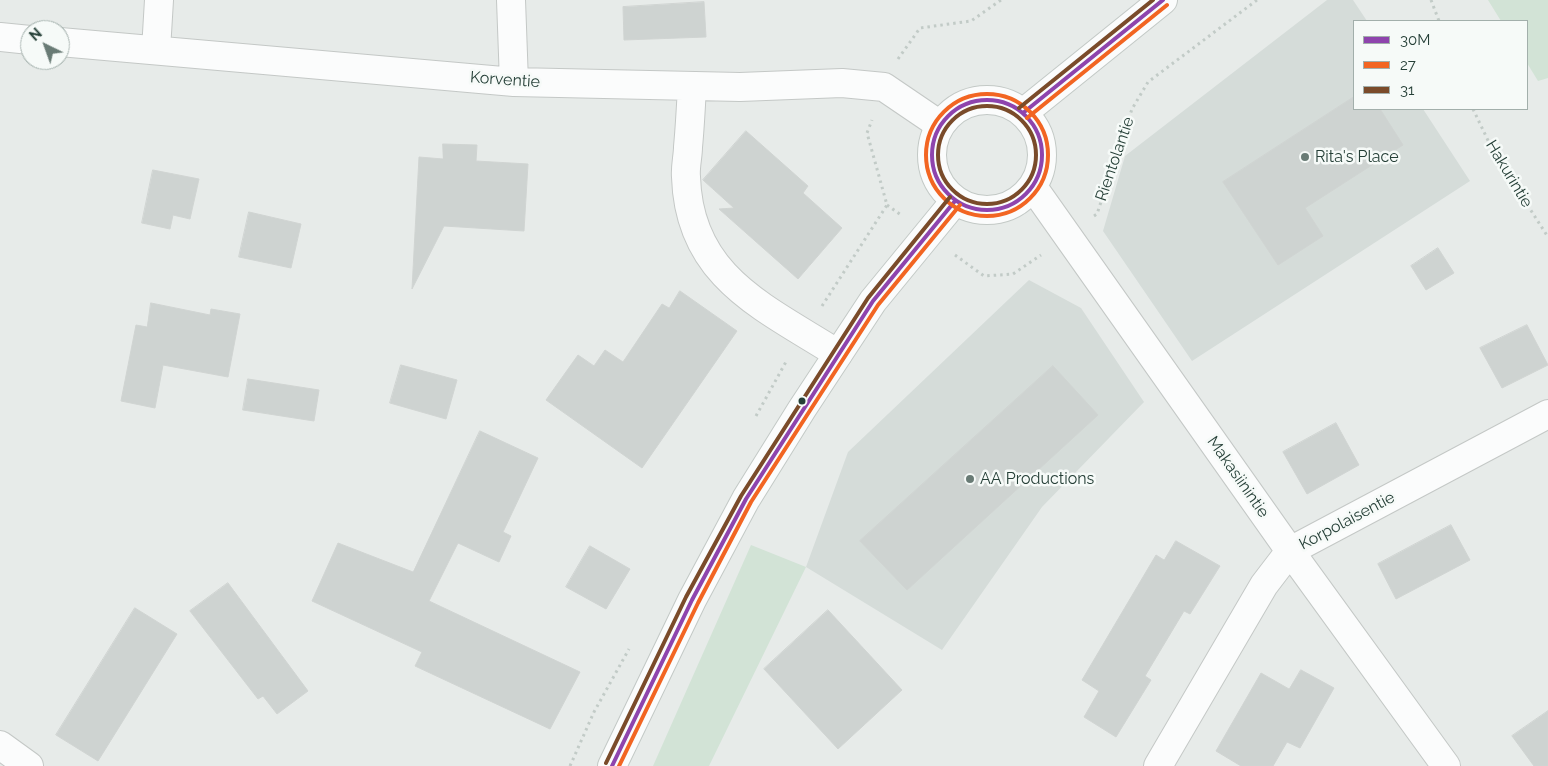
<!DOCTYPE html>
<html>
<head>
<meta charset="utf-8">
<style>
  body { margin:0 }
  #map { position:relative; width:1548px; height:766px; overflow:hidden; background:#e7ebe9; font-family:Raleway,sans-serif }
  canvas { display:block }
  .legend { position:absolute; left:1353px; top:20px; width:175px; height:90px; box-sizing:border-box; background:#f6faf8; border:1px solid #a2afab; margin:0; padding:6px 9px; list-style:none; font-size:15px; color:#253f37 }
  .legend li { display:flex; align-items:center; gap:10px; height:25px }
  .legend b { width:25px; border:1px solid #a2afab }
  .north { position:absolute; left:20px; top:20px; width:50px; height:50px; box-sizing:border-box; background:#f6faf8; border:1px solid #a2afab; border-radius:50%; rotate:318deg; font-size:14px; font-weight:700; line-height:20px; text-align:center; color:#253f37 }
  .north::after { content:''; display:block; margin:auto; width:18px; height:22px; background:#697b75; clip-path:polygon(50% 0,100% 100%,50% 72%,0 100%) }
</style>
</head>
<body>
<div id="map">
<canvas width="1548" height="766"></canvas>
<ul class="legend">
<li><b style="height:6px;background:#8e44ad"></b>30M</li>
<li><b style="height:6px;background:#f26522"></b>27</li>
<li><b style="height:6px;background:#7a4b2a"></b>31</li>
</ul>
<div class="north">N</div>
</div>
<script>
const g = document.querySelector('canvas').getContext('2d');
g.lineJoin = 'round';
function fill(path, color) { g.fillStyle = color; g.fill(path, 'evenodd'); }
function strokePath(path, color, width, dash) { g.strokeStyle = color; g.lineWidth = width; g.lineCap = dash ? 'butt' : 'round'; g.setLineDash(dash || []); g.stroke(path); }
function write(font, color, halo, rows, align = 'center') {
  g.font = font + ' Raleway,sans-serif'; g.lineWidth = 5; g.setLineDash([]); g.textBaseline = 'middle'; g.strokeStyle = halo; g.fillStyle = color; for (const [text, x, y, turn = 0] of rows) {
    g.save(); g.translate(x, y); g.rotate((+turn || 0) * Math.PI / 180); g.textAlign = isNaN(turn) ? turn : align; if (halo) g.strokeText(text, 0, 0); g.fillText(text, 0, 0); g.restore();
  }
}
const built = new Path2D(`
  M1327 0H1353L1367 21H1354V109H1423L1470 181 1192 361 1103 231 1125 156Z
  M1029 280 1081 308 1144 402 1042 507 942 650 806 567 848 452Z`);
const green = new Path2D(`
  M1488 0H1548V78L1538 81 1527 63V21H1501Z
  M751 545 806 567 709 766H653Z`);
const building = new Path2D(`
  M704 2 706 37 624 40 623 7Z
  M1354 97V109H1380L1403 145 1305 208 1323 236 1278 265 1223 182Z
  M746 131 808 186 803 193 842 228 798 279 719 209 734 208 703 180Z
  M443 144 477 145 476 161 528 164 524 231 444 226 412 289 419 157 443 159Z
  M153 170 199 179 190 219 173 215 170 229 142 223Z
  M249 212 301 224 291 268 239 257Z
  M1438 248 1454 273 1426 290 1411 266Z
  M680 291 737 331 642 468 546 400 578 355 594 366 605 350 623 362 662 304 669 308Z
  M151 303 210 315 211 309 240 314 228 377 163 365 155 408 121 401 136 325 147 327Z
  M1527 325 1548 365 1502 388 1480 348Z
  M401 365 457 380 446 419 390 403Z
  M1053 366 1098 415 907 590 860 541Z
  M248 379 319 390 314 421 243 410Z
  M1336 423 1359 465 1307 494 1283 452Z
  M480 431 538 458 503 532 511 536 499 562 458 543 429 601 580 672 550 729 415 666 422 652 312 601 338 543 413 572Z
  M1451 525 1470 560 1396 599 1378 564Z
  M1176 541 1220 566 1190 614 1184 611 1145 676 1151 680 1116 737 1084 717 1099 691 1082 680 1156 555 1164 560Z
  M590 546 630 569 606 609 566 587Z
  M228 583 308 691 277 714 263 696 258 699 190 611Z
  M135 608 177 634 98 761 56 735Z
  M828 610 902 690 838 749 764 669Z
  M1301 670 1334 688 1300 748 1287 742 1273 766H1241L1216 751 1261 673 1289 689Z
  M1548 711V766H1534L1512 736Z`);
const path = new Path2D(`
  M1431 0 1439 21
  M898 59 920 28 971 21 1001 0
  M1473 109 1494 153 1548 237
  M887 205 901 215
  M1094 216 1097 214 1132 109 1148 82 1257 0
  M955 255 984 276 1013 274 1041 255
  M822 306 887 205 867 133 872 120
  M756 416 787 360
  M570 766 594 712 629 649`);
const minor = new Path2D(`
  M511 0 514 82
  M0 37 30 40
  M60 42 514 82 740 87 842 83 884 87 940 125
  M156 50 159 0
  M692 86C691 106 690 126 688 147 688 156 685 167 686 177 689 277 764 307 838 354
  M1033 187 1290 551 1446 766
  M0 745 29 766
  M1158 766 1264 585 1290 551 1548 414`);
const secondary = new Path2D(`
  M932 155a55 55 0 1 1 110 0a55 55 0 1 1-110 0Z
  M1023 113 1163 0
  M612 766 692 600 746 499 802 409 873 301 955 201`);
const bus1 = new Path2D(`
  M932 155a55 55 0 1 1 110 0a55 55 0 1 1-110 0Z
  M1023 113 1163 0
  M612 766 692 600 746 499 873 301 955 201`);
const bus2 = new Path2D(`
  M926 155a61 61 0 1 1 122 0a61 61 0 1 1-122 0Z
  M1027 118 1167 5
  M619 766 698 603 751 502 878 305 960 205`);
const bus3 = new Path2D(`
  M938 155a49 49 0 1 1 98 0a49 49 0 1 1-98 0Z
  M1019 108 1153 0
  M606 763 686 597 741 496 868 298 950 197`);
const markers = [
  [1305,157,5,"#697b75"],
  [802,401,4.5,"#253f37"],
  [970,479,5,"#697b75"]
];
const streetNames = [
  ["Korventie",505,80,4],
  ["Rientolantie",1115,159,-71],
  ["Hakurintie",1509,174,59],
  ["Makasiinintie",1238,477,55],
  ["Korpolaisentie",1347,521,-28]
];
const poiNames = [
  ["Rita's Place",1315,157],
  ["AA Productions",980,479]
];
fill(built, '#d5dcd9');
fill(green, '#d2e3d6');
fill(building, '#ced3d1');
strokePath(building, '#d0d4d2', 1);
strokePath(minor, '#c4c8c6', 30);
strokePath(secondary, '#c3c9c6', 30);
strokePath(path, '#c2cbc7', 3, [2.5, 4]);
strokePath(minor, '#fbfcfc', 28);
strokePath(secondary, '#fbfcfc', 28);
strokePath(bus1, '#8e44ad', 4);
strokePath(bus2, '#f26522', 4);
strokePath(bus3, '#7a4b2a', 4);
for (const [x, y, r, color] of markers) { const dot = new Path2D(); dot.arc(x, y, r, 0, 2 * Math.PI); g.fillStyle = color; g.fill(dot); strokePath(dot, '#f6faf8', 2); }
write('16px', '#253f37', '#f6faf8', streetNames);
write('16px', '#253f37', '#f6faf8', poiNames, 'left');
</script>
</body>
</html>
